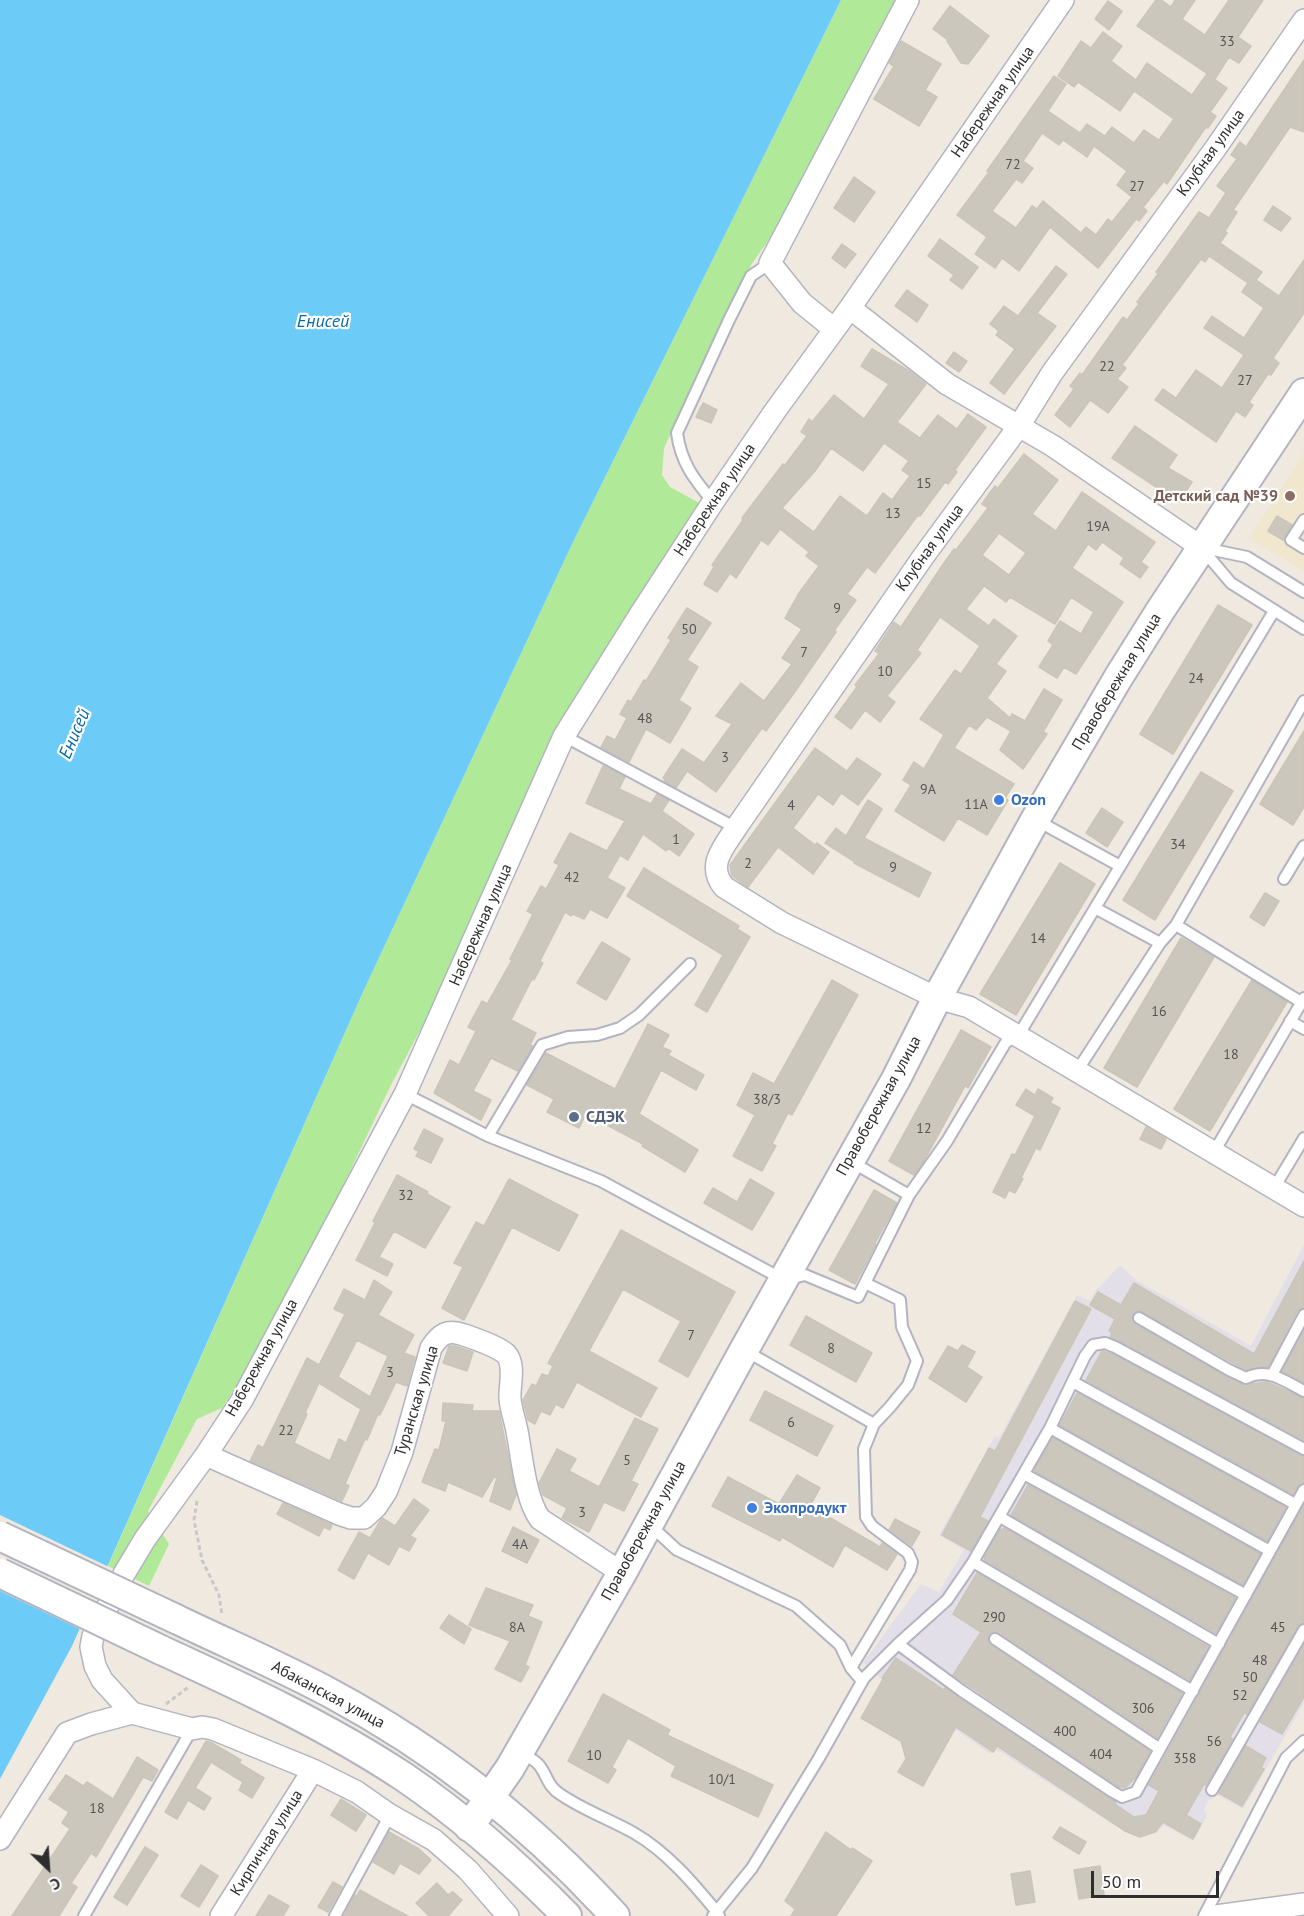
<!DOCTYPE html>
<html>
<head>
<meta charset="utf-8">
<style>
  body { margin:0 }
  #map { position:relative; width:1304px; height:1916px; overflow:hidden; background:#efe9df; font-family:"PT Sans",sans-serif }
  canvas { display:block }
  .north { position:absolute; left:18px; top:1838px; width:60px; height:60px; -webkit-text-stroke:4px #fff; paint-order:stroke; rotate:155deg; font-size:16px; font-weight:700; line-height:24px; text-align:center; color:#2d2d2d }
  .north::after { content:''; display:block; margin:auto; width:21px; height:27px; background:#2d2d2d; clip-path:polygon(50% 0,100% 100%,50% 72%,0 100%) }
  .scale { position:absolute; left:1091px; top:1871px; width:128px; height:27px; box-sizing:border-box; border:3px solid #2d2d2d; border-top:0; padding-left:8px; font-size:18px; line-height:21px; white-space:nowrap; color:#2d2d2d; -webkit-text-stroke:4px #fff; paint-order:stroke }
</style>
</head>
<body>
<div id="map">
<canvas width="1304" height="1916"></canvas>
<div class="north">С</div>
<div class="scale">50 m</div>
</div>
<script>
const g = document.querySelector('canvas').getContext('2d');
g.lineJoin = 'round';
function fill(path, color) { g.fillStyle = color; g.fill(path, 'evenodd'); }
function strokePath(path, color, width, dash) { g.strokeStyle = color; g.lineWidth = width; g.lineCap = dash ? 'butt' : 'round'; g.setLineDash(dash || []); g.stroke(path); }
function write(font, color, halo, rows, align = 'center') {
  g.font = font + ' "PT Sans",sans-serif'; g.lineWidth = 4.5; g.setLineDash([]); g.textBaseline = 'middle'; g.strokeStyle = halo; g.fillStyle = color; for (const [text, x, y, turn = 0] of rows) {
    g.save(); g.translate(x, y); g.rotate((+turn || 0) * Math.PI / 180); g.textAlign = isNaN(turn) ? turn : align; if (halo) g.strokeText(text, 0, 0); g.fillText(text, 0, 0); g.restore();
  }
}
const industrial = new Path2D(`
  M1304 1245V1703L1243 1809 1217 1795 1209 1800 1204 1809 1207 1816 1193 1841 1164 1825 1157 1832 1140 1837 1125 1832 997 1750 991 1754 880 1678 863 1663 921 1584 939 1592 964 1550 939 1535 995 1436 999 1438 1077 1295 1090 1301 1097 1288H1099L1120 1265 1136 1280 1251 1346Z`);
const education = new Path2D(`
  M1304 452V571L1249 539Z`);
const green = new Path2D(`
  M841 0H895L872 42 784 218 751 265 664 448 662 475 670 487 701 504 608 646 560 725 435 1002 390 1087 341 1190 247 1370 222 1408 197 1419 148 1511 169 1544 149 1586 108 1566 363 992 573 542Z`);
const water = new Path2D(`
  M0 0H841L573 542 363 992 72 1646 0 1779Z`);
const pier = new Path2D(`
  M0 1515 111 1568 82 1630 0 1591Z`);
const building = new Path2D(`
  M1156 0H1161L1171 7 1175 0H1195L1182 19 1205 35 1229 0H1263L1238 37 1251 46 1239 63 1229 57 1215 79 1137 26Z
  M1108 1 1122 11 1109 30 1095 19Z
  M950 6 989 36 968 64 961 63 947 41 948 40 933 29Z
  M1103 32 1122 46 1111 61 1136 80 1147 63 1192 95 1207 74 1227 88 1210 112 1216 116 1208 128 1206 127 1201 134 1167 184 1164 181 1143 207 1147 211 1139 221 1136 219 1098 268 1050 227 1019 271 1002 258 995 268 975 254 987 237 957 215 989 172 987 171 1054 76 1066 84 1048 111 1080 133 1087 124 1105 136 1112 127 1134 143 1144 130 1159 140 1174 119 1134 91 1120 111 1078 82 1074 87 1058 76 1081 41 1091 48ZM1042 133 1059 145 1063 140 1087 157 1094 146 1127 171 1117 185 1132 197 1112 222 1108 219 1096 235 1086 227 1081 233 1043 201 1037 209 1032 206 1016 228 992 211 1016 179 1022 183 1033 168 1023 161Z
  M901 41 941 64 925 90 937 97 919 126 874 99 894 66 889 63Z
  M1304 60V132L1290 127 1233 210 1237 212 1225 231 1227 233 1220 243 1262 272 1256 280 1279 296 1304 260V313L1273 358 1279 363 1271 375 1268 374 1249 402 1253 405 1245 417 1236 411 1216 442 1155 400 1163 389 1176 398 1196 370 1222 388 1244 355 1204 328 1212 316 1244 338 1264 308 1242 292 1248 283 1209 256 1205 262 1201 259 1122 365 1126 368 1117 379 1128 387 1108 413 1090 400 1070 427 1055 415 1074 389 1070 386 1080 373 1082 375 1123 317 1127 320 1139 304 1137 302 1158 274 1156 272 1199 212 1209 218 1226 193 1217 186 1237 159 1231 155 1240 142 1246 147Z
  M854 177 875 192 854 222 834 208Z
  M1273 206 1291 218 1281 231 1264 220Z
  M940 239 978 267 962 289 950 280 954 275 928 256Z
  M842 244 856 254 845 268 832 258Z
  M1056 266 1067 274 1037 313 1056 326 1004 394 990 383 1015 349 996 335 999 331 990 324 1004 306 1018 316Z
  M907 290 928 305 917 322 895 306Z
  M872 349 911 372 926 384 897 422 920 438 938 415 957 429 968 414 986 427 955 470 957 472 948 484 945 482 920 516 918 515 875 573 867 567 847 594 856 600 834 631 836 632 794 693 766 731 762 728 716 792 687 771 676 788 664 781 665 779 663 778 682 749 704 763 732 724 716 716 741 683 764 701 792 664 782 658 802 629 785 618 799 593 819 566 806 556 809 552 780 529 768 545 761 540 736 578 730 573 717 592 704 584 714 567 712 565 743 520 742 518 783 464 785 465 807 436 801 432 809 419 812 422 834 395 864 419 889 384 861 366ZM884 443 909 461 902 470 910 476 892 500 883 493 867 516 840 496 814 532 782 508 815 471 831 448 863 471Z
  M954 352 967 361 959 372 946 363Z
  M703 403 717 410 711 423 696 417Z
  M1135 426 1177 455 1168 468 1192 482 1179 502 1112 458Z
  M1024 454 1058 480 1032 514 1056 531 1082 492 1155 542 1141 562 1148 567 1140 578 1120 564 1124 558 1102 542 1096 550 1088 544 1072 568 1123 602 1076 674 1064 667 1057 678 1039 667 1053 645 1048 641 1060 621 1081 634 1094 612 1071 597 1055 624 1010 597 1006 602 984 586 966 609 989 626 994 619 1017 636 996 664 1006 671 987 698 1010 718 1012 714 1025 721 1044 689 1062 700 1043 732 1047 734 1023 769 1000 750 1011 731 987 717 976 730 969 725 954 748 1014 784 1005 798 1008 800 987 835 958 818 944 841 895 811 911 785 903 780 914 762 924 769 944 735 920 719 955 670 961 674 980 646 940 617 917 650 921 653 887 696 895 702 880 722 865 710 851 729 835 717 857 687 855 685 879 654 875 651 894 622 901 627 944 563 954 549 956 550 988 508 982 504 986 498 995 486 998 488ZM999 533 1026 553 1009 575 982 555Z
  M1277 516 1292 525 1283 540 1268 531Z
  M1218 605 1252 625 1173 754 1140 734Z
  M687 608 711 623 687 660 698 667 679 700 691 708 670 743 646 729 629 762 601 747 607 736 615 740 627 718 620 714 628 700 631 702 644 680 646 681 671 640 668 638Z
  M1304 731V807L1293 825 1260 804Z
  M815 748 847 771 857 758 881 774 858 805 841 793 833 805 818 794 793 828 815 845 817 843 829 852 813 874 778 847 748 887 732 876 730 865Z
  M603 766 625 777 619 789 651 804 657 794 669 800 662 811 694 834 679 856 668 848 666 851 643 834 628 860 620 855 607 878 625 888 607 918 590 909 584 919 573 914 571 916 565 912 540 961 543 963 534 980 532 979 511 1020 536 1033 530 1045 533 1046 518 1071 491 1058 473 1091 491 1100 481 1120 434 1093 450 1060 459 1065 476 1031 468 1027 482 1001 487 1004 512 960 510 959 533 914 527 911 541 886 546 889 559 865 554 862 570 833 607 851 625 821 586 803Z
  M1201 772 1233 791 1155 920 1123 900Z
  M868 800 882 809 864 838 931 873 919 897 854 863 855 862 825 843 836 828 846 836Z
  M1102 808 1123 822 1107 847 1086 833Z
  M1060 863 1095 884 1016 1015 980 994Z
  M644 868 739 926 737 929 750 937 707 1012 695 1005 723 955 627 896Z
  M1265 893 1279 901 1264 926 1250 917Z
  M1181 938 1214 957 1137 1087 1104 1068Z
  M602 942 630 959 606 1000 577 983Z
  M832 980 858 995 792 1115 788 1113 772 1144 776 1146 762 1171 733 1156 755 1115 737 1105 753 1073 774 1084Z
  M1252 980 1287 1002 1210 1131 1174 1109Z
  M648 1024 669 1035 662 1047 671 1051 668 1055 704 1075 696 1090 661 1070 639 1114 698 1150 685 1172 642 1146 643 1144 586 1114 579 1128 547 1112 554 1099 527 1085 546 1053 615 1089Z
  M961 1030 991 1047 968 1088 965 1086 924 1161 914 1175 889 1161Z
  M1026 1089 1035 1095 1038 1089 1053 1098 1050 1103 1060 1108 1040 1150 1036 1148 1021 1178 1023 1179 1015 1193 1009 1190 1005 1198 993 1192 1012 1154 1015 1155 1035 1116 1016 1105Z
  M1146 1127 1166 1139 1161 1149 1140 1139Z
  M424 1129 443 1139 431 1163 416 1156 419 1151 414 1149Z
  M397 1175 428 1192 427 1194 450 1207 425 1248 394 1231 379 1257 393 1264 387 1276 356 1260 375 1223 373 1221Z
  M509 1179 578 1215 559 1251 512 1227 464 1320 442 1308 463 1267 454 1263 476 1222 484 1226Z
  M750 1179 774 1193 752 1230 704 1203 713 1188 737 1202Z
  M874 1190 897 1203 875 1243 876 1244 855 1284 829 1270Z
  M621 1230 735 1292 688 1377 659 1361 681 1321 623 1289 589 1351 657 1388 641 1417 577 1382 563 1408 556 1404 550 1415 541 1411 535 1424 528 1420 523 1400 532 1384 536 1386 542 1374 548 1376 553 1366 548 1363Z
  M1304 1261V1308L1297 1311 1268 1367H1261L1246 1370 1143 1312 1136 1311 1132 1317 1135 1324 1225 1376 1243 1385 1267 1382 1304 1398V1440L1110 1337 1112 1333 1109 1331 1115 1319 1090 1305 1098 1292 1121 1305 1134 1283 1254 1354Z
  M374 1280 392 1292 378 1315 414 1335 404 1353 415 1357 407 1386 396 1382 380 1415 378 1414 367 1440 365 1439 345 1484 349 1486 342 1501 250 1461 258 1445 263 1448 307 1358 319 1365 345 1314 334 1309 344 1289 365 1300ZM357 1340 388 1356 370 1397 338 1377ZM319 1383 361 1409 346 1443 339 1439 330 1461 294 1443 307 1414 305 1413Z
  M1075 1301 1091 1309 980 1517 988 1521 971 1551 942 1535 989 1448 995 1451Z
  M806 1316 872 1353 856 1382 790 1345Z
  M1304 1331V1383L1282 1371Z
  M962 1345 975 1352 967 1367 982 1377 966 1402 929 1378 948 1346 958 1351Z
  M449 1346H455L473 1352 467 1371 443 1363Z
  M1102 1351 1112 1354 1304 1456V1483L1298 1486 1293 1494 1086 1380Z
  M765 1391 833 1426 817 1456 750 1420Z
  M1077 1393 1286 1507 1267 1541 1060 1425Z
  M443 1403 473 1405 472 1411H499L516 1495 510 1510 490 1501 497 1478 494 1477 482 1497 448 1482 445 1491 422 1482 435 1449 439 1450 446 1421H442Z
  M635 1418 658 1429 631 1481 638 1484 624 1511 604 1502 589 1532 562 1518 567 1508 543 1495 539 1483 557 1449 576 1459 569 1471 599 1487Z
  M1053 1438 1260 1554 1243 1585 1035 1472V1469Z
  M797 1475 820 1488 810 1506 880 1547 882 1543 897 1554 887 1570 845 1545 833 1567 782 1537 780 1541 712 1506 728 1477 779 1504Z
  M1028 1485 1235 1598 1216 1633 1011 1515Z
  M414 1499 429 1510 410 1536 416 1539 409 1551 399 1546 389 1565 368 1553 354 1579 338 1570 359 1532 370 1538 382 1518 395 1526Z
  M283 1503 332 1525 330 1530 324 1527 319 1536 277 1514Z
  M1304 1505V1623L1298 1626 1247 1714 1244 1713 1230 1737 1233 1739 1206 1785 1204 1784 1186 1815 1201 1824 1193 1839 1163 1822 1155 1832 1140 1837 1125 1831 997 1746 993 1752 956 1727 923 1786 898 1772 906 1759 901 1741 861 1718 883 1679 882 1678 896 1658 944 1690 945 1688 1116 1802 1115 1804 1134 1817 1146 1815 1159 1791 1149 1785Z
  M895 1519 920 1532 912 1546 889 1530Z
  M513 1527 539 1540 527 1563 502 1551Z
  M1004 1528 1208 1647 1190 1680 985 1560 984 1558 1000 1529 1002 1530Z
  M977 1573 1182 1693 1157 1738 999 1633 992 1632 988 1635V1642L991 1645 1150 1751 1136 1777 1125 1788 1117 1786 953 1675 981 1632 953 1614Z
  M486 1588 533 1605 528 1616 542 1622 525 1665 529 1667 521 1682 495 1669 510 1641 469 1625Z
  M449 1615 471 1629 464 1644 440 1628Z
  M1304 1645V1697L1282 1734 1260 1722Z
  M603 1694 670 1730 667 1735 773 1785 758 1817 671 1776 676 1766 628 1738 612 1767 616 1770 608 1783 568 1761Z
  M206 1741 212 1743 241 1760 239 1763 264 1778 252 1798 239 1790 243 1782 211 1762 195 1788 211 1798 204 1810 188 1800 177 1819 165 1812Z
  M1246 1746 1266 1758 1261 1768 1264 1769 1242 1806 1219 1793Z
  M137 1757 158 1770 152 1781 143 1777 96 1857 91 1853 71 1883 77 1887 59 1916H12L70 1829 62 1823 69 1812 49 1799 66 1775 83 1786 87 1782 113 1799Z
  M341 1799 366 1815 356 1831 331 1815Z
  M1060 1827 1086 1842 1079 1854 1053 1838Z
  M389 1832 419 1849 431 1860 419 1874 400 1863 394 1874 373 1862Z
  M826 1832 851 1850 852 1848 872 1861 836 1916H791L795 1909 785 1901Z
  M145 1847 158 1855 127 1905 114 1897Z
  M201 1865 218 1876 199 1907 181 1896Z
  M1100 1866 1104 1895 1079 1899 1074 1870Z
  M1030 1871 1035 1902 1016 1905 1011 1874Z
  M333 1882 342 1887 328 1912 318 1907Z
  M437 1883 448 1895 453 1892 462 1900 448 1916H429L416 1903Z
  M360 1890 383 1903 408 1916H344L355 1895 357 1896Z
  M269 1895 289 1906 283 1916H256Z`);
const path = new Path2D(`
  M197 1501 194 1520 202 1560 219 1595 222 1615
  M166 1704 190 1686`);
const lane = new Path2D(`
  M713 502C694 479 681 463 677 433L729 320 751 276 770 263
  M1304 520 1291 540 1304 548
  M1204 548 1247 557 1304 592
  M1203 550 1231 583 1304 629
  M564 736 736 828
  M1036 820 1120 866
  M1284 879 1304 846
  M1176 925 1301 1002
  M1160 943 1095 908 1274 611
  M1290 1021 1304 1029
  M1077 1071 1160 943 1176 925 1304 701
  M405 1094 488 1136 601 1181 784 1280 805 1275 858 1297 909 1195 947 1141 1006 1042 1018 1036 1095 908
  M488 1136 542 1045 568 1037 597 1035 620 1028 639 1015 690 964
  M1214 1152 1304 998
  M850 1161 909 1195
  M1274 1188 1304 1138
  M1139 1318 1229 1370 1246 1378C1268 1367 1284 1381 1304 1391
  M744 1350 874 1424 890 1407 908 1385 917 1361 902 1327 900 1300 865 1283
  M1272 1375 1304 1315
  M1073 1382 1295 1504
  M1050 1428 1270 1551
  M1024 1474 1246 1595
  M1000 1517 1219 1644
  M650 1525 677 1550 796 1606 840 1645 851 1668 862 1681
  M973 1562 1193 1691
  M995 1639 1160 1749
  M898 1644 962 1691 1113 1792 1122 1797 1136 1792 1304 1490
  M851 1668 910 1570 912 1562 908 1553 872 1526 866 1517 864 1449 874 1424
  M519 1752C526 1756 534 1759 539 1765 547 1775 548 1787 560 1794 583 1810 609 1819 634 1833 667 1852 693 1883 717 1912L719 1916
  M1212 1790 1304 1630
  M84 1916 192 1729
  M335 1916 390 1815
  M713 1916 752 1868 819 1758 864 1678 898 1644 947 1600 973 1562 1050 1428 1085 1356 1093 1345 1105 1343 1115 1347 1304 1449
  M1204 1916 1286 1758 1304 1741`);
const street = new Path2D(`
  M1304 20 1215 149 1052 373 1019 426 923 557 736 828C724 847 706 865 724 887L782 923 937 998 969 1007 1304 1206
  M850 308 947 384 1053 446 1201 547
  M834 329 802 303 770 263 908 0
  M206 1455 339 1514 351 1518H364L376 1507 386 1492 402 1452 431 1348C440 1334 447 1329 464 1335 476 1339 497 1346 506 1354 516 1365 509 1386 510 1399 511 1410 515 1420 517 1431 522 1457 525 1498 540 1519L622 1573
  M132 1713 102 1680 95 1666 91 1647 93 1636 124 1574 145 1539 206 1455 242 1400 405 1094 564 736 639 616 713 502 775 411 850 308 1063 0
  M132 1713 192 1729 202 1727 213 1729 313 1770 357 1792 390 1815 434 1840 468 1870 508 1916
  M0 1839 67 1733 91 1724 132 1713
  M221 1916 313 1770
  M1216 1916 1304 1904`);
const secondary = new Path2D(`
  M176 1619C228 1644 282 1667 332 1694 438 1751 534 1827 615 1916
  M161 1650C244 1688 327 1726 404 1777 463 1817 517 1865 567 1916
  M469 1827 510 1768 622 1573 744 1350 896 1079 937 998 1035 820 1118 678 1160 611 1304 393`);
const secondaryBridge = new Path2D(`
  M0 1536 176 1619
  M0 1573 161 1650`);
const markers = [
  [1290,496,6,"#8d6e63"],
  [999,800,6,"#3f7fe0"],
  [574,1117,6,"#5c6f8a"],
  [752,1508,6,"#3f7fe0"]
];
const numberNames = [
  ["33",1227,42],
  ["72",1013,165],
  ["27",1137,187],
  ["22",1107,367],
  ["27",1245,381],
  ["15",924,484],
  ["13",893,514],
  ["19А",1098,527],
  ["9",837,609],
  ["50",689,630],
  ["7",804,653],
  ["10",885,672],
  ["24",1196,679],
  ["48",645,719],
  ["3",725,758],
  ["9А",928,790],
  ["11А",976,805],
  ["4",791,806],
  ["1",676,840],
  ["34",1178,845],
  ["2",748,864],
  ["9",893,868],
  ["42",572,878],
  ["14",1038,939],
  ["16",1159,1012],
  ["18",1231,1055],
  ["38/3",767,1100],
  ["12",924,1129],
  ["32",406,1196],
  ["7",691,1336],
  ["8",831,1349],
  ["3",390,1373],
  ["6",791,1423],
  ["22",286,1431],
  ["5",627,1461],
  ["3",582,1513],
  ["4А",520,1545],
  ["290",994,1618],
  ["8А",517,1628],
  ["45",1278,1628],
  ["48",1260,1661],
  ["50",1250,1678],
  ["52",1240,1696],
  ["306",1143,1709],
  ["400",1065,1732],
  ["56",1214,1742],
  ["404",1101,1755],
  ["10",594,1756],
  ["358",1185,1759],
  ["10/1",722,1780],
  ["18",97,1809]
];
const streetNames = [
  ["Набережная улица",993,102,-55],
  ["Клубная улица",1211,153,-54],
  ["Набережная улица",715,500,-56],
  ["Клубная улица",930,548,-54],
  ["Правобережная улица",1117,682,-59],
  ["Набережная улица",481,925,-66],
  ["Правобережная улица",879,1106,-61],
  ["Набережная улица",262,1358,-61],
  ["Туранская улица",417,1401,-73],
  ["Правобережная улица",644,1531,-61],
  ["Абаканская улица",328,1695,28],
  ["Кирпичная улица",267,1843,-58]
];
const educationNames = [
  ["Детский сад №39",1278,496]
];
const shopNames = [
  ["Ozon",1011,800],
  ["Экопродукт",764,1508]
];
const serviceNames = [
  ["СДЭК",586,1117]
];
const waterNames = [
  ["Енисей",323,322],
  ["Енисей",75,734,-67]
];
fill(industrial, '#e2dfe8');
fill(education, '#f1e7ce');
fill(green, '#b0e998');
fill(water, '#6cccf7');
fill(pier, '#efe9df');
fill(building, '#cbc7bd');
strokePath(building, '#cbc5b8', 1.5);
strokePath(lane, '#b3b4c1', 14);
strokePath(street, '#b3b4c1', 24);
strokePath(secondary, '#b3b4c1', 32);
strokePath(path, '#c8c8c8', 3, [4.5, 3]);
strokePath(lane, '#fff', 10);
strokePath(street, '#fff', 21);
strokePath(secondary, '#fff', 28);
strokePath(secondaryBridge, '#b3b4c1', 32, []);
strokePath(secondaryBridge, '#fff', 28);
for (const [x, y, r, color] of markers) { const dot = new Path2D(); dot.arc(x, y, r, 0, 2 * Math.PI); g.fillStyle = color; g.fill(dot); strokePath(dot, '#fff', 2); }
write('14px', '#545451', null, numberNames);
write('16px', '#2d2d2d', '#fff', streetNames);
write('bold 16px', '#785e54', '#fff', educationNames, 'right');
write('bold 16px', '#366cbe', '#fff', shopNames, 'left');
write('bold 16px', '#4e5e75', '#fff', serviceNames, 'left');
write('italic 18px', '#0469aa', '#fff', waterNames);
</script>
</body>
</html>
